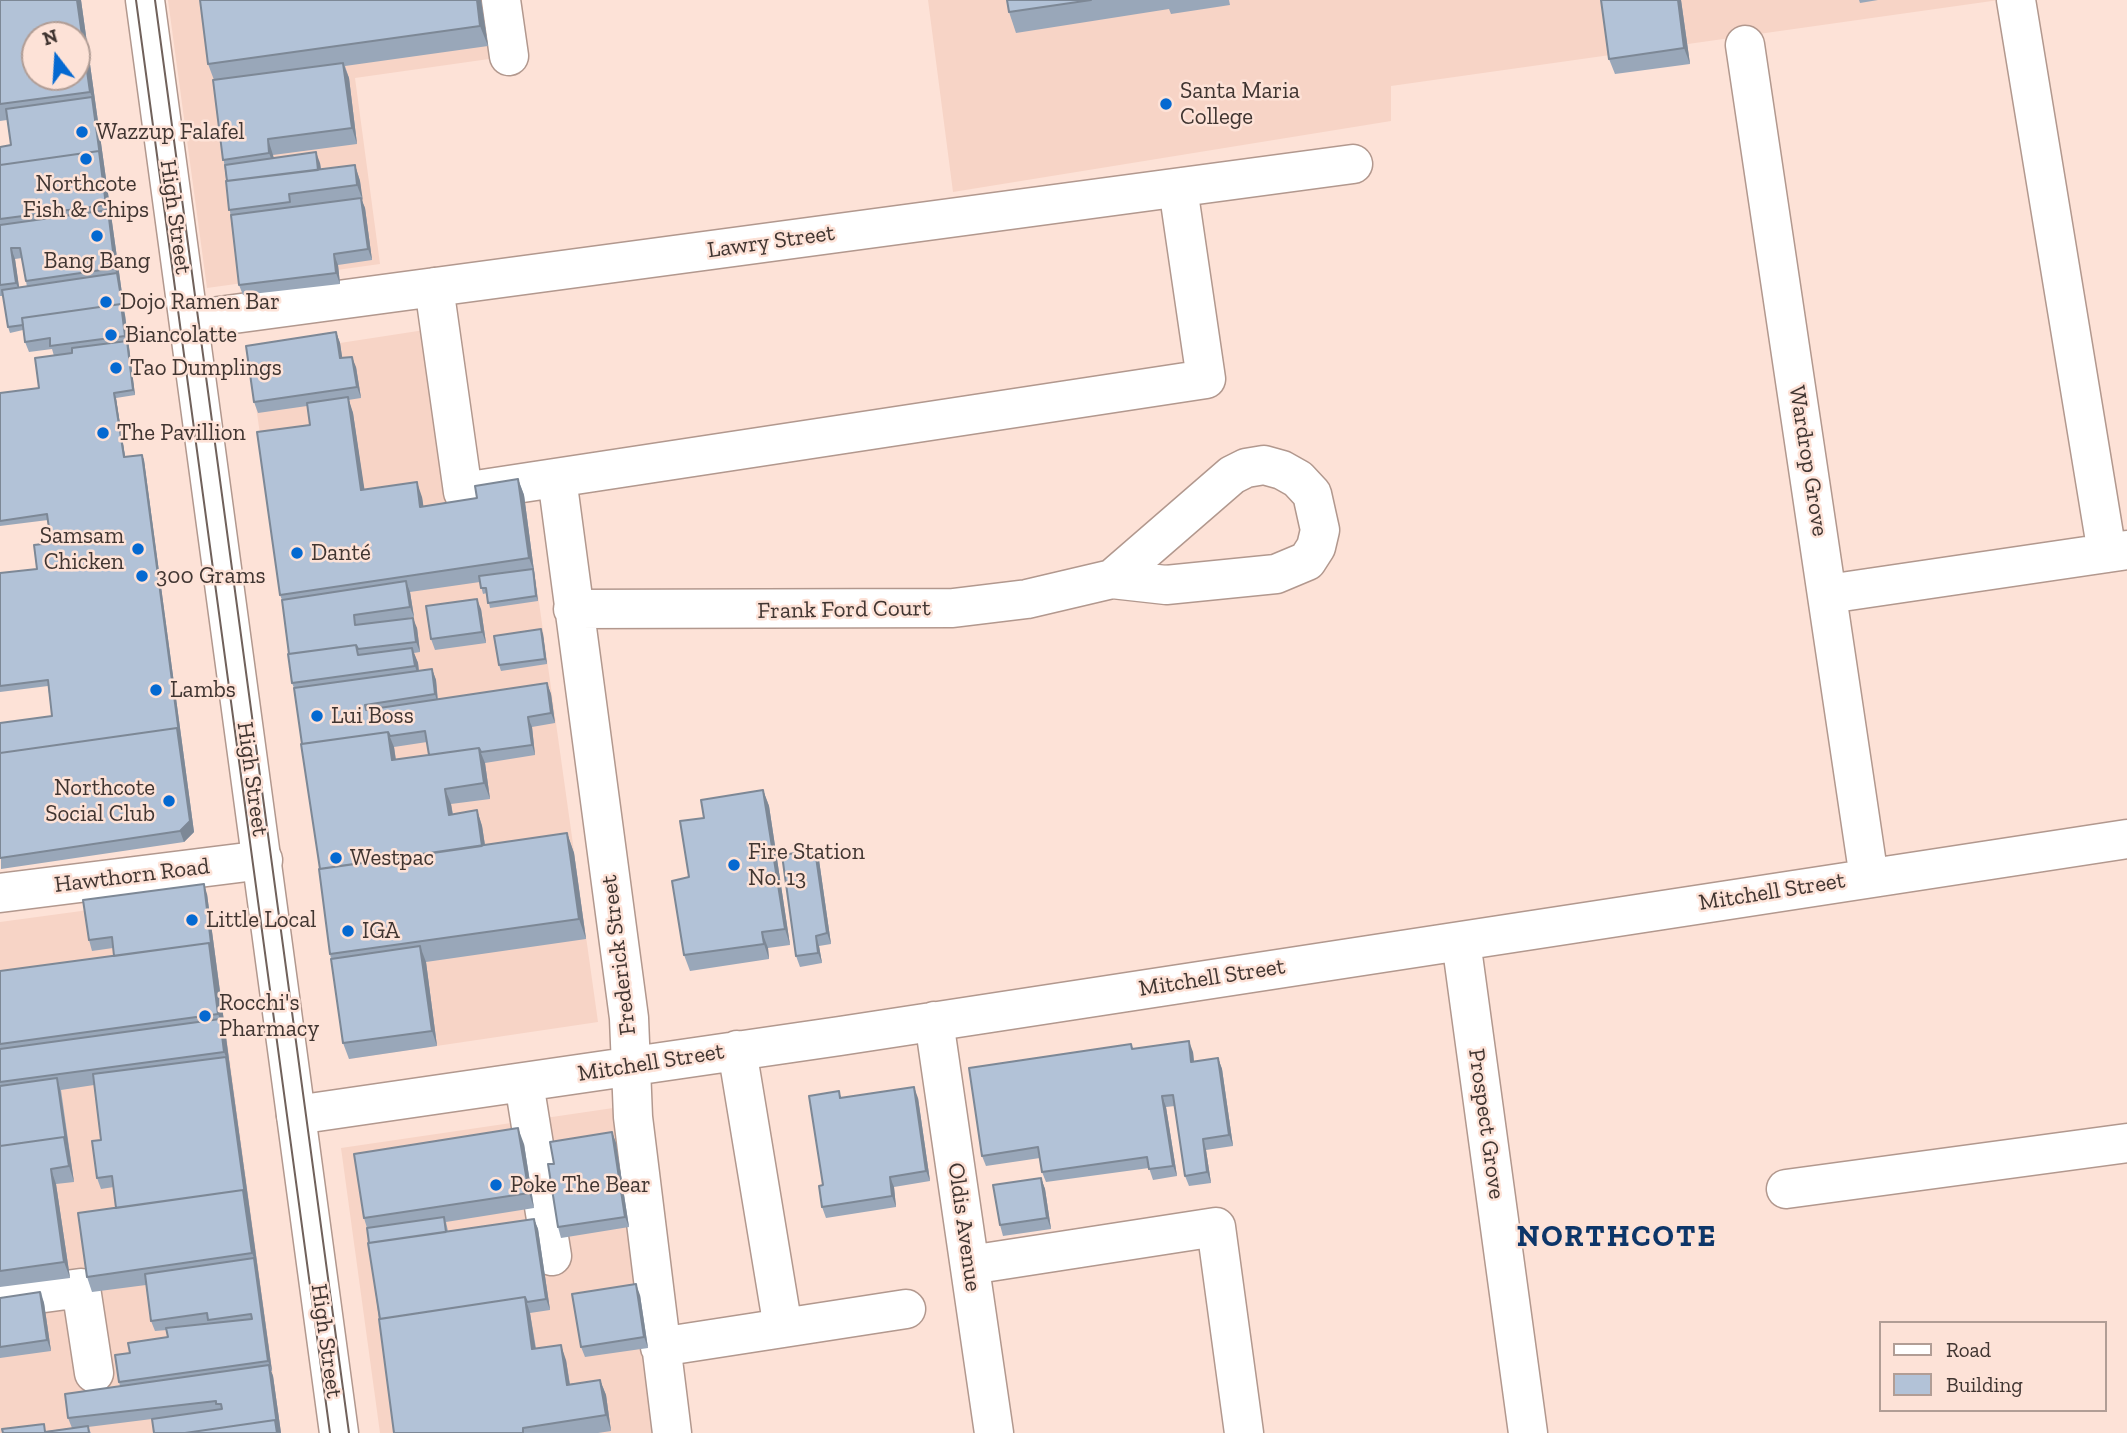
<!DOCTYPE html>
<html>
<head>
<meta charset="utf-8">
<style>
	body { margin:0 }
	#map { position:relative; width:2127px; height:1433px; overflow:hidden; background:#fde2d7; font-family:"Zilla Slab",serif }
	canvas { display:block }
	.legend { position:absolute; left:1879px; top:1321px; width:228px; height:91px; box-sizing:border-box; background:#fde2d7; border:2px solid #b19d95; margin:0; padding:9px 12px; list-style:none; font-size:21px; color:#403531 }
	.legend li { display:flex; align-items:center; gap:14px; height:35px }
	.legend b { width:35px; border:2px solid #b19d95 }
	.north { position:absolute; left:21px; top:21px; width:70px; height:70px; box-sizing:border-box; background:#fde2d7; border:2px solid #b19d95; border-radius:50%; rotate:343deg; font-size:19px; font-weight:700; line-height:28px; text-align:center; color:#403531 }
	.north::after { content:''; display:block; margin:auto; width:24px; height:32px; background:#0569d1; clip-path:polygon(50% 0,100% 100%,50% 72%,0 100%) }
</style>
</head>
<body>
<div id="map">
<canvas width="2127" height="1433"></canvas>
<ul class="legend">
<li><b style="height:9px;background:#fff"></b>Road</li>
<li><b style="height:19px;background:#b2c2d7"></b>Building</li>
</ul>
<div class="north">N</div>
</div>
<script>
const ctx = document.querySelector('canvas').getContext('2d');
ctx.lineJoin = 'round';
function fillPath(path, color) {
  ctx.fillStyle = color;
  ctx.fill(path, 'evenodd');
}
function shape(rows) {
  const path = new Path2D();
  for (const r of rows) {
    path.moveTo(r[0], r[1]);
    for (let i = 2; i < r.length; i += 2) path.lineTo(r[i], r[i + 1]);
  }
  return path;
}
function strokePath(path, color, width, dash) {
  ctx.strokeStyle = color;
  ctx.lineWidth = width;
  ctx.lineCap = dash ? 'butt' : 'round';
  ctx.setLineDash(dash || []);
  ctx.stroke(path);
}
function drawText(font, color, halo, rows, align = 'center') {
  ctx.font = font + ' "Zilla Slab",serif';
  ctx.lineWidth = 5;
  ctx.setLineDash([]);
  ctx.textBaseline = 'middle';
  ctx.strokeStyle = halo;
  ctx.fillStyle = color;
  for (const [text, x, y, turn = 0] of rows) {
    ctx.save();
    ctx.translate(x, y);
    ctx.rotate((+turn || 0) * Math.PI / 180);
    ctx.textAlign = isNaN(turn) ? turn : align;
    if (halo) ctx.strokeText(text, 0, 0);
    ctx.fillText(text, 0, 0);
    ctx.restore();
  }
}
fillPath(shape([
	[168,0,481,0,489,59,355,78,380,264,207,288],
	[928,0,1999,0,1391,86,1391,121,953,192],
	[431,329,456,492,535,574,598,1022,349,1059,249,357],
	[207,894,281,1433,0,1433,0,922],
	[620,1107,665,1433,380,1433,341,1148]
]), '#f7d4c6');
const minor = shape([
	[501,0,509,56],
	[2016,0,2107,553],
	[1745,45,1869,878],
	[434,287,463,492,1206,379,1178,188],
	[189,320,1353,164],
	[557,478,629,1018,633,1117,672,1433],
	[1828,594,2127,550],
	[573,609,953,608,1027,599,1112,579,1166,585,1276,574,1307,561,1316,547,1320,530,1312,494,1298,479,1282,470,1264,465,1246,468,1232,475,1112,579],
	[0,893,263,860],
	[1461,941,1528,1433],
	[934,1021,994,1433],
	[737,1050,783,1328,906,1309],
	[524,1083,552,1256],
	[296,1115,840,1036,2127,839],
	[1786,1189,2127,1143],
	[970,1265,1216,1227,1244,1433],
	[0,1299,81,1288,94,1373],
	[660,1347,783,1328]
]);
const major = shape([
	[145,0,339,1433]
]);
strokePath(minor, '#b2988e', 41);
strokePath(major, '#b2988e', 41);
strokePath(minor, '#fff', 38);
strokePath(major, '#fff', 38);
strokePath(shape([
	[136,0,330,1433],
	[155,0,349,1433]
]), '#70615b', 2);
fillPath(shape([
	[0,0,81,0,125,315,135,395,116,398,125,457,142,455,144,460,194,832,184,842,1,869,0,723,52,716,48,686,0,692,0,573,37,569,51,543,48,520,0,526,0,393,39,388,54,356,52,349,29,352,25,342,23,330,10,333,8,327,3,296,0,296,0,147,11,145,7,120,0,121],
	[22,258,27,287,19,288,15,259],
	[481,0,488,46,345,66,349,78,357,144,273,155,274,158,320,163,321,169,355,165,360,181,362,201,365,208,372,260,338,265,340,284,243,295,239,285,214,80,208,64],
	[1007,0,1229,0,1230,5,1171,14,1169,9,1016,33,1009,12],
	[1601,0,1681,0,1690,64,1615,74,1609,59],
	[1859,0,1878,0,1860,3],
	[336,332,340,343,342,358,356,367,361,398,348,400,353,413,364,490,422,497,423,506,477,498,518,479,524,495,538,601,490,608,487,593,483,594,480,582,410,592,414,617,408,618,417,628,420,652,414,653,418,663,419,671,432,669,436,680,438,700,547,683,551,694,555,723,532,727,535,755,485,763,490,799,451,804,453,814,477,810,482,826,485,845,567,833,574,853,586,939,426,962,437,1046,349,1059,343,1043,331,959,330,954,320,869,294,688,292,683,282,600,280,595,310,425,307,406,258,413,254,402],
	[427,742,429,755,396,760,394,747],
	[481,609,486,643,435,650,431,639],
	[543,634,547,664,501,671,499,665],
	[763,790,769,806,790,945,768,948,769,959,690,971,684,955,689,877,704,818],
	[819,860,831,944,819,946,822,963,800,967,796,956],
	[207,894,230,1067,272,1371,271,1371,273,1376,281,1433,152,1419,88,1427,91,1433,47,1431,72,1428,68,1418,120,1386,119,1382,130,1353,168,1337,167,1330,155,1331,151,1321,146,1285,92,1292,87,1277,116,1208,114,1187,101,1189,97,1178,101,1140,94,1085,61,1090,74,1182,56,1184,70,1278,0,1287,0,971,114,956,113,948,92,951,89,940],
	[1131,1044,1133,1049,1193,1052,1194,1062,1218,1058,1222,1069,1233,1146,1206,1150,1211,1183,1189,1186,1185,1176,1175,1106,1166,1107,1177,1176,1153,1180,1149,1168,1046,1182,1042,1172,1040,1158,986,1166,982,1156],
	[839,1091,841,1098,918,1098,930,1181,894,1187,896,1207,826,1218,822,1207,823,1185],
	[612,1132,616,1143,629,1227,561,1238,558,1227,554,1164],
	[524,1144,534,1208,446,1222,448,1231,534,1219,538,1229,550,1310,530,1313,536,1348,566,1360,570,1384,600,1380,606,1395,611,1431,598,1433,394,1433,367,1228,364,1218],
	[1041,1178,1045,1189,1051,1229,1003,1236,1000,1225],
	[41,1292,44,1303,51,1351,0,1358,0,1298],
	[640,1295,648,1348,585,1357,581,1347]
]), '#99a7b9');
fillPath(shape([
	[77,0,81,0,96,107,90,92],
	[477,0,481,0,488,46,480,26],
	[1678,0,1681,0,1690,64,1684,48],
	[343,63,349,78,357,144,352,128],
	[92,97,96,107,125,315,115,268],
	[268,139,273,155,275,169,269,153],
	[316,152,320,163,323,185,319,175],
	[355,165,360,181,363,201,357,185],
	[361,198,365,208,372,260,368,249],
	[11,248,15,259,20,293,16,283],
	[334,254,338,265,340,284,336,273],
	[121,304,125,315,135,395,133,390],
	[336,332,340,343,344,369,340,358],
	[352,357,356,367,361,398,357,387],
	[114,393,116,398,126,462,124,457],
	[348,397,353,413,367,506,361,490],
	[142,455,144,460,194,832,184,842,180,831,177,728],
	[518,479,524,495,538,601,536,596,533,569,529,558],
	[417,482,422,497,426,522,420,507],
	[406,581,410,592,414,617,410,607],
	[477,599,481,609,486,643,482,632],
	[413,618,417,628,420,652,416,642],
	[541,629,543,634,547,664,545,659],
	[412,648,418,663,420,682,415,666],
	[432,669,436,680,438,705,435,694],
	[547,683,551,694,555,723,551,713],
	[528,717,532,727,535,755,532,745],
	[388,732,394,747,398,776,392,760],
	[479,748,485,763,490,799,484,783],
	[445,789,451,804,455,830,449,815],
	[763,790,769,806,790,945,785,929],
	[477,810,482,826,488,865,482,850],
	[567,833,574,853,586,939,579,919],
	[815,850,819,860,831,944,827,933],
	[204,884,207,894,230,1067,272,1371,268,1361,254,1258,252,1253,226,1057,224,1052,220,1019,218,1014,209,943],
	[762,932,768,948,769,959,764,944],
	[816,936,819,946,822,963,818,953],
	[420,946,426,962,437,1046,432,1031],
	[1189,1041,1193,1052,1195,1073,1191,1062],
	[1218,1058,1222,1069,1233,1146,1229,1135],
	[57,1078,60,1089,74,1182,69,1166],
	[914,1087,918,1098,930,1181,926,1171],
	[1162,1096,1166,1107,1177,1176,1173,1166],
	[518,1128,524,1144,534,1208,529,1193],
	[612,1132,616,1143,629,1227,625,1217],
	[1203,1139,1206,1150,1211,1183,1207,1172],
	[51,1169,56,1184,70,1278,64,1262],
	[890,1177,894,1187,896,1207,892,1196],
	[1041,1178,1045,1189,1051,1229,1047,1218],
	[534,1219,538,1229,550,1310,546,1299],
	[636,1284,640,1295,648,1348,644,1337],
	[40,1292,44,1303,51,1351,47,1340],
	[525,1297,530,1313,538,1365,532,1349],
	[561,1345,566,1360,572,1400,567,1385],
	[269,1365,273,1376,281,1433,277,1433],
	[600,1380,606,1395,611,1431,606,1415]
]), '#7d8896');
const building = shape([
	[0,0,77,0,90,92,0,104,0,0],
	[35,35,77,35,77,77,35,77,35,35],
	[200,0,477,0,480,26,208,64,200,0],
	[1007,0,1091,0,1009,12,1007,0],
	[1601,0,1678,0,1684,48,1609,59,1601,0],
	[343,63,352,128,268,139,269,153,223,160,213,80,343,63],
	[92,97,100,156,99,151,0,165,0,147,11,145,6,109,92,97],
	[99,151,106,205,0,219,0,165,99,151],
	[316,152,318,170,227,181,225,165,316,152],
	[355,165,357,185,289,194,290,202,229,210,226,181,355,165],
	[361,198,368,249,334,254,336,273,239,285,231,215,361,198],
	[108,210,115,268,26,281,20,248,11,248,16,283,0,285,0,225,108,210],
	[117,273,123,309,121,304,22,318,23,325,8,327,2,290,117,273],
	[121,304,125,336,50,346,50,338,25,342,22,318,121,304],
	[336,332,340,358,352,357,357,387,254,402,246,346,336,332],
	[127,341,133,390,114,393,124,457,142,455,179,733,177,728,0,753,0,723,52,716,48,680,0,686,0,573,37,569,34,545,51,543,47,514,0,521,0,393,39,388,35,358,72,353,72,348,127,341],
	[348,397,361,490,417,482,420,507,477,498,475,486,518,479,529,558,280,595,257,432,310,425,307,403,348,397],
	[533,569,536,596,488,603,486,588,481,588,479,576,533,569],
	[406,581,410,607,354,615,355,625,413,618,416,642,358,649,356,645,289,654,282,600,406,581],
	[477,599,482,632,431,639,426,606,477,599],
	[541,629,545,659,499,665,494,636,541,629],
	[356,645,358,655,412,648,415,666,292,683,288,654,356,645],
	[432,669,435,694,365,705,366,710,547,683,551,713,528,717,532,745,481,752,479,748,429,755,425,731,390,736,388,732,302,744,294,688,432,669],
	[177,728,190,821,180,831,0,858,0,753,177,728],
	[388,732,392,760,479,748,484,783,445,789,449,815,477,810,482,846,320,869,301,744,388,732],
	[763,790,785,929,762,932,764,944,684,955,672,881,689,877,680,821,704,818,701,800,763,790],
	[567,833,579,919,330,954,319,869,567,833],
	[815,850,827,933,816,936,818,953,796,956,782,855,815,850],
	[204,884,212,952,209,943,114,956,112,937,89,940,83,900,204,884],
	[209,943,218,1014,0,1044,0,971,209,943],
	[420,946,432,1031,343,1043,331,959,420,946],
	[220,1019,224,1052,0,1082,0,1049,220,1019],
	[1189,1041,1191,1062,1218,1058,1229,1135,1203,1139,1207,1172,1185,1176,1173,1095,1162,1096,1173,1166,1149,1169,1147,1157,1042,1172,1038,1147,982,1156,969,1068,1131,1044,1132,1049,1189,1041],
	[226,1057,245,1195,243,1190,116,1208,112,1176,97,1178,92,1141,101,1140,93,1074,226,1057],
	[57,1078,66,1142,64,1137,0,1146,0,1086,57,1078],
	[914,1087,926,1171,890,1177,892,1196,822,1207,819,1186,823,1185,809,1096,839,1091,840,1098,914,1087],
	[518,1128,529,1193,364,1218,354,1154,518,1128],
	[612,1132,625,1217,558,1227,548,1164,554,1164,550,1142,612,1132],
	[64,1137,69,1166,51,1169,64,1262,0,1271,0,1146,64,1137],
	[1041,1178,1047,1218,1000,1225,993,1185,1041,1178],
	[243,1190,252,1253,87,1277,78,1213,243,1190],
	[444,1217,446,1232,369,1243,367,1228,444,1217],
	[534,1219,546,1299,527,1302,525,1297,380,1319,368,1243,534,1219],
	[254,1258,268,1361,119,1382,115,1355,130,1353,128,1343,168,1337,166,1328,252,1319,251,1314,208,1320,207,1313,151,1321,145,1274,254,1258],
	[636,1284,644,1337,581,1347,572,1294,636,1284],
	[40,1292,47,1340,0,1347,0,1298,40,1292],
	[525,1297,532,1349,561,1345,567,1385,600,1380,606,1415,523,1428,523,1433,394,1433,379,1319,525,1297],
	[269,1365,277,1425,275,1420,185,1433,154,1433,152,1419,222,1409,221,1404,216,1404,216,1401,68,1418,65,1394,269,1365],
	[275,1420,277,1433,185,1433,275,1420],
	[44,1424,45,1432,88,1426,89,1433,3,1433,2,1429,44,1424]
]);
fillPath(building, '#b2c2d7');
strokePath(building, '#7d8896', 2);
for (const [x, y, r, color] of [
	[1166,104,7,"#0569d1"],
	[82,132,7,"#0569d1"],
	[86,159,7,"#0569d1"],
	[97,236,7,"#0569d1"],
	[106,302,7,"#0569d1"],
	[111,335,7,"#0569d1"],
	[116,368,7,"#0569d1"],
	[103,433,7,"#0569d1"],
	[138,549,7,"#0569d1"],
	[297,553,7,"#0569d1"],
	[142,576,7,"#0569d1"],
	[156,690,7,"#0569d1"],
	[317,716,7,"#0569d1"],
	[169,801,7,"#0569d1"],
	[336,858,7,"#0569d1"],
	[734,865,7,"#0569d1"],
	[192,920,7,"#0569d1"],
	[348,931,7,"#0569d1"],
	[205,1016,7,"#0569d1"],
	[496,1185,7,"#0569d1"]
]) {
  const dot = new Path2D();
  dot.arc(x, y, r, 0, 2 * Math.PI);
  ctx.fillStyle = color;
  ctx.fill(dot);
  strokePath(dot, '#fde2d7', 2.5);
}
drawText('23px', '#403531', '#fde2d7', [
	["Santa Maria",1180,91],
	["College",1180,117],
	["Wazzup Falafel",96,132],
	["Northcote",86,184,"center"],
	["Fish & Chips",86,210,"center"],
	["Bang Bang",97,261,"center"],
	["Dojo Ramen Bar",120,302],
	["Biancolatte",125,335],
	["Tao Dumplings",130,368],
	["The Pavillion",117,433],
	["Samsam",124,536,"right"],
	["Chicken",124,562,"right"],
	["Danté",311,553],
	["300 Grams",156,576],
	["Lambs",170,690],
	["Lui Boss",331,716],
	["Northcote",155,788,"right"],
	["Social Club",155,814,"right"],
	["Fire Station",748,852],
	["No. 13",748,878],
	["Westpac",350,858],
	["Little Local",206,920],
	["IGA",362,931],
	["Rocchi's",219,1003],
	["Pharmacy",219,1029],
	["Poke The Bear",510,1185]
], 'left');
drawText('23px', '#403531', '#fde2d7', [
	["High Street",175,217,82],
	["Lawry Street",771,242,-8],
	["Wardrop Grove",1808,461,81],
	["Frank Ford Court",844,610,-1],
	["High Street",252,779,82],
	["Hawthorn Road",132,876,-7],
	["Mitchell Street",1772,892,-9],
	["Frederick Street",619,955,-97],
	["Mitchell Street",1212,978,-9],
	["Mitchell Street",651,1063,-9],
	["Prospect Grove",1486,1124,82],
	["Oldis Avenue",964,1227,82],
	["High Street",326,1341,82]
]);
ctx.letterSpacing = '2px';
drawText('bold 30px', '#0d3669', '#fde2d7', [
	["NORTHCOTE",1617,1237]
]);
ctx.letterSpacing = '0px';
</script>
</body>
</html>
